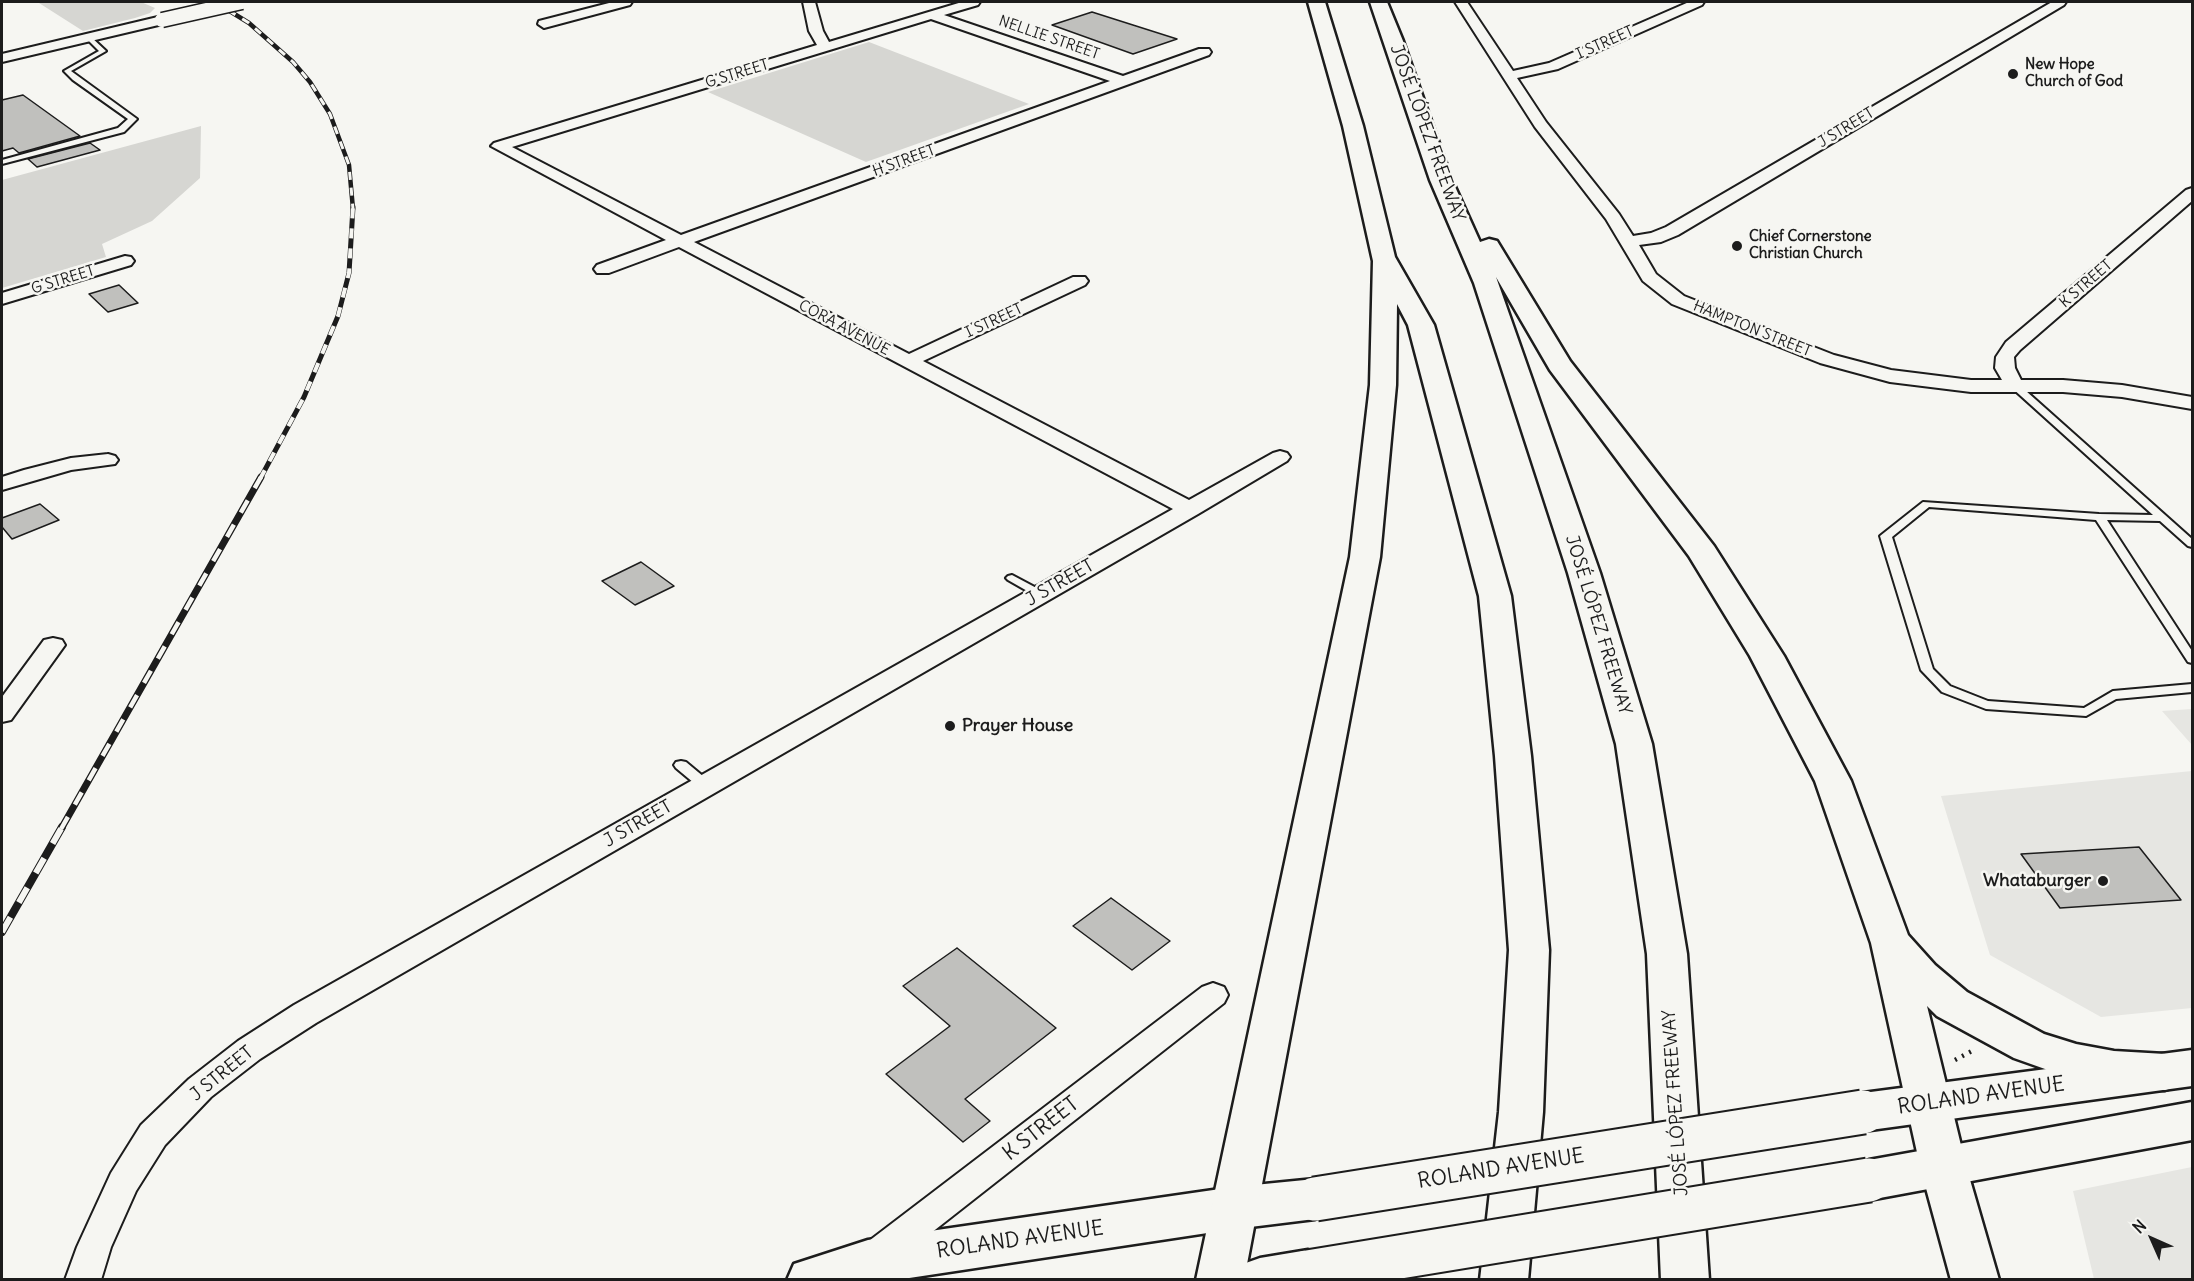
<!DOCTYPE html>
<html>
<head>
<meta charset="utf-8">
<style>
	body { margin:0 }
	#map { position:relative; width:2194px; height:1281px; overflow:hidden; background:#f6f6f2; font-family:Delius,sans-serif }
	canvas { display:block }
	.frame { position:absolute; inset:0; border:3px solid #1c1c1c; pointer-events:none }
	.north { position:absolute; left:2122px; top:1209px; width:60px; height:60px; -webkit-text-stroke:4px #f6f6f2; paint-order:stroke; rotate:315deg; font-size:16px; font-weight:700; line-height:24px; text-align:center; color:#1c1c1c }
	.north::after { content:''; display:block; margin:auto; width:21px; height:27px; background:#1c1c1c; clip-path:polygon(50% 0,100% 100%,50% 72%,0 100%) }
</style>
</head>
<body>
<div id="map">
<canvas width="2194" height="1281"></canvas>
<div class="frame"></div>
<div class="north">N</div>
</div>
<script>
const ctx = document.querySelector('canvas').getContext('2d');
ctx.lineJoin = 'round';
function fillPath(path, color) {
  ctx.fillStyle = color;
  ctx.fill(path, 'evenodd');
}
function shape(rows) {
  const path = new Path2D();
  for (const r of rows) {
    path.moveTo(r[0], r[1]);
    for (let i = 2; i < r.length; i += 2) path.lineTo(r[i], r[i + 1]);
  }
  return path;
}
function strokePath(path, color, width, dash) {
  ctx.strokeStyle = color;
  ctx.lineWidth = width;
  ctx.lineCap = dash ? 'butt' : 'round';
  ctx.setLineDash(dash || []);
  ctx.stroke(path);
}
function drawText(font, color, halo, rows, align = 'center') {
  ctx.font = font + ' Delius,sans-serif';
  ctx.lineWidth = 5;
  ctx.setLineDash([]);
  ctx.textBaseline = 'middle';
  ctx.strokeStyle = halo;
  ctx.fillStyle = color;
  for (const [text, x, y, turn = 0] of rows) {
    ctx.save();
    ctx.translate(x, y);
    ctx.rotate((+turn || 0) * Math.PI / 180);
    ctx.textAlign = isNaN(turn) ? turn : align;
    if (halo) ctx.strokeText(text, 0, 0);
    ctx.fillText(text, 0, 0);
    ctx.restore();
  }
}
fillPath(shape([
	[2192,709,2192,745,2162,711],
	[2192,771,2192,1008,2101,1017,1990,955,1941,796],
	[2192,1167,2192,1279,2094,1279,2073,1191]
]), '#e6e6e2');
fillPath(shape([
	[48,2,141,2,155,8,150,13,135,18,83,31,39,3],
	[869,42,1029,104,866,162,708,92],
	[201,126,200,178,152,221,102,244,106,257,2,288,2,180]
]), '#d6d6d2');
const building = shape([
	[1092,12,1177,39,1133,54,1052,25,1092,12],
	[23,95,80,136,19,153,13,148,2,151,2,100,23,95],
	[90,143,100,150,37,167,28,159,90,143],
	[119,285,138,303,108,312,89,294,119,285],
	[40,504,59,520,12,539,2,527,2,518,40,504],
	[641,562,674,586,635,605,602,581,641,562],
	[2139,847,2181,900,2060,908,2021,854,2139,847],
	[1111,898,1170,941,1132,970,1073,926,1111,898],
	[957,948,1056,1028,965,1099,990,1121,963,1142,886,1074,950,1026,903,986,957,948]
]);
fillPath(building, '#c0c0bd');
strokePath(building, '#1c1c1c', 1.5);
const lane = shape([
	[87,37,91,37,106,51,71,71,137,119,124,132,2,164,2,160,118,128,128,119,73,80,64,71,99,51,87,39,87,37],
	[2014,382,2017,383,2192,539,2192,547,2188,546,2160,521,2107,520,2192,651,2192,663,2188,662,2096,520,1929,507,1892,537,1933,669,1950,686,1988,701,2084,708,2113,691,2192,684,2192,692,2116,699,2086,716,1986,709,1942,692,1921,670,1880,536,1923,502,2099,514,2153,515,2011,387,2009,385,2014,382],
	[1012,575,1044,592,1046,594,1040,597,1036,596,1008,580,1006,578,1008,576,1012,575],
	[681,761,686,762,710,782,712,785,710,788,700,788,676,768,674,765,676,762,681,761]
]);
const street = shape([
	[613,2,632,2,630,5,544,28,538,24,539,21,613,2],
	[803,2,815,2,823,31,829,42,962,2,980,2,978,5,944,15,1123,76,1199,49,1209,49,1211,52,1209,55,694,242,909,354,1073,277,1085,277,1088,281,1085,285,923,361,1189,500,1273,453,1280,451,1287,453,1290,457,1287,461,1198,514,316,1023,260,1059,211,1097,165,1145,136,1191,111,1247,101,1280,65,1280,77,1247,111,1173,141,1125,189,1079,238,1041,294,1005,1173,509,679,247,609,273,597,273,594,269,597,265,666,240,491,146,494,143,817,45,809,31,803,2],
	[931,19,1110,81,681,235,512,147,931,19],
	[1455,2,1467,2,1513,71,1549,63,1689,2,1704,2,1702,5,1558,69,1517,78,1546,122,1619,214,1633,236,1651,233,1666,227,2052,2,2066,2,2064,5,1678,235,1661,242,1639,245,1656,274,1684,296,1834,355,1891,370,1971,380,2002,380,1995,368,1996,357,2006,342,2186,190,2192,188,2192,201,2020,350,2014,357,2015,368,2021,380,2063,380,2122,385,2192,397,2192,409,2122,397,2063,392,1971,392,1890,382,1820,363,1672,304,1643,281,1606,219,1535,127,1455,2],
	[162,16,168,20,167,23,2,62,2,54,162,16],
	[125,256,131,257,134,261,131,265,2,304,2,293,125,256],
	[108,454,115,456,118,460,115,464,71,470,2,490,2,477,24,470,71,458,108,454],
	[53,638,62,640,65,645,11,720,2,722,2,697,44,640,53,638],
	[1213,983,1224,987,1228,995,1224,1003,889,1266,877,1271,865,1266,860,1255,865,1244,1202,987,1213,983]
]);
const secondary = shape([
	[1234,1187,1251,1193,1257,1208,1251,1223,1234,1229,896,1280,787,1280,794,1264,868,1240,1234,1187]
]);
const primary = shape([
	[2192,1050,2192,1086,1863,1131,1847,1125,1841,1112,1847,1099,1863,1093,2192,1050],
	[2192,1102,2192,1140,1869,1200,1853,1194,1846,1180,1853,1166,1869,1160,2192,1102],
	[1315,1179,1332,1185,1338,1199,1332,1213,1315,1219,1234,1229,1217,1223,1211,1208,1217,1193,1234,1187,1315,1179],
	[1308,1250,1325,1256,1332,1272,1329,1280,1236,1280,1243,1264,1260,1258,1308,1250]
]);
const highway = shape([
	[1308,2,1325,2,1363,126,1395,257,1434,325,1511,596,1531,756,1549,950,1543,1112,1528,1280,1480,1280,1499,1112,1509,950,1495,756,1479,596,1408,325,1397,304,1396,385,1380,557,1244,1280,1196,1280,1350,557,1370,385,1373,261,1343,126,1308,2],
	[1370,2,1387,2,1403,41,1452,180,1480,242,1489,239,1497,241,1570,361,1714,546,1784,656,1851,781,1908,935,1935,965,1967,992,2044,1034,2076,1044,2114,1051,2165,1054,2180,1059,2187,1072,2180,1085,2165,1090,2114,1087,2076,1080,2014,1058,1937,1016,1927,1006,1966,1166,1999,1280,1951,1280,1920,1166,1871,943,1815,781,1750,656,1689,556,1550,370,1496,277,1600,573,1652,744,1687,954,1709,1280,1661,1280,1647,954,1616,744,1568,573,1474,283,1430,180,1370,2]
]);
strokePath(lane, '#1c1c1c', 4);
strokePath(street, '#1c1c1c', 4);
strokePath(secondary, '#1c1c1c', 5);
strokePath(primary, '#1c1c1c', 5);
strokePath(highway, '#1c1c1c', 5);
strokePath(shape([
	[1955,1060,1972,1051]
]), '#1c1c1c', 4.5, [2, 6]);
fillPath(lane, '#f6f6f2');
fillPath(street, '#f6f6f2');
fillPath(secondary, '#f6f6f2');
fillPath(primary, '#f6f6f2');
fillPath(highway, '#f6f6f2');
const railFar3 = shape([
	[215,2,249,23,293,62,310,82,330,114,349,165,353,209]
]);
const railFar2 = shape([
	[260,479,304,397,338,316,349,273,353,207]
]);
const railFar1 = shape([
	[61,829,261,477]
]);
const rail = shape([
	[2,932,62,827]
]);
strokePath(railFar3, '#1c1c1c', 4.5);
strokePath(railFar2, '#1c1c1c', 5);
strokePath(railFar1, '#1c1c1c', 7);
strokePath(rail, '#1c1c1c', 8);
strokePath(railFar3, '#f6f6f2', 3, [8]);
strokePath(railFar2, '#f6f6f2', 4, [10]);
strokePath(railFar1, '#f6f6f2', 4.5, [14]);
strokePath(rail, '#f6f6f2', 6, [17]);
const streetBridge = shape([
	[162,20,242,2]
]);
const primaryBridge = shape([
	[1315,1199,1863,1112],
	[1308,1272,1869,1180]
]);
strokePath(streetBridge, '#1c1c1c', 17, []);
strokePath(primaryBridge, '#1c1c1c', 47, []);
strokePath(streetBridge, '#f6f6f2', 14);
strokePath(primaryBridge, '#f6f6f2', 43);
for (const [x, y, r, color] of [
	[2013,74,6,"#1c1c1c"],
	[1737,246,6,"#1c1c1c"],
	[950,726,6,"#1c1c1c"],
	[2103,881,6,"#1c1c1c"]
]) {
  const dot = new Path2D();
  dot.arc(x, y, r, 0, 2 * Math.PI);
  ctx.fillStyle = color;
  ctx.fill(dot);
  strokePath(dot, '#f6f6f2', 2);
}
drawText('15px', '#1c1c1c', '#f6f6f2', [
	["NELLIE STREET",1049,38,19],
	["I STREET",1605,43,-24],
	["G STREET",737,74,-17],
	["J STREET",1846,128,-31],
	["H STREET",904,161,-20],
	["G STREET",63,280,-17],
	["K STREET",2086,284,-41],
	["I STREET",994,321,-25],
	["CORA AVENUE",844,328,28],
	["HAMPTON STREET",1752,329,22]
]);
drawText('bold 15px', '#1c1c1c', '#f6f6f2', [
	["New Hope",2025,65],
	["Church of God",2025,82],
	["Chief Cornerstone",1749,237],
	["Christian Church",1749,254]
], 'left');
drawText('18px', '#1c1c1c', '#f6f6f2', [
	["JOSÉ LÓPEZ FREEWAY",1427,133,70],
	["J STREET",1060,583,-30],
	["JOSÉ LÓPEZ FREEWAY",1598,625,73],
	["J STREET",638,824,-30],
	["J STREET",222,1074,-39],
	["JOSÉ LÓPEZ FREEWAY",1676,1103,-94]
]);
drawText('bold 18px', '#1c1c1c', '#f6f6f2', [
	["Prayer House",962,726],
	["Whataburger",2091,881,"right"]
], 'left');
drawText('21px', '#1c1c1c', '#f6f6f2', [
	["ROLAND AVENUE",1981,1096,-8],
	["K STREET",1041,1129,-38],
	["ROLAND AVENUE",1501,1169,-9],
	["ROLAND AVENUE",1020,1240,-8]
]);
</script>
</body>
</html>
